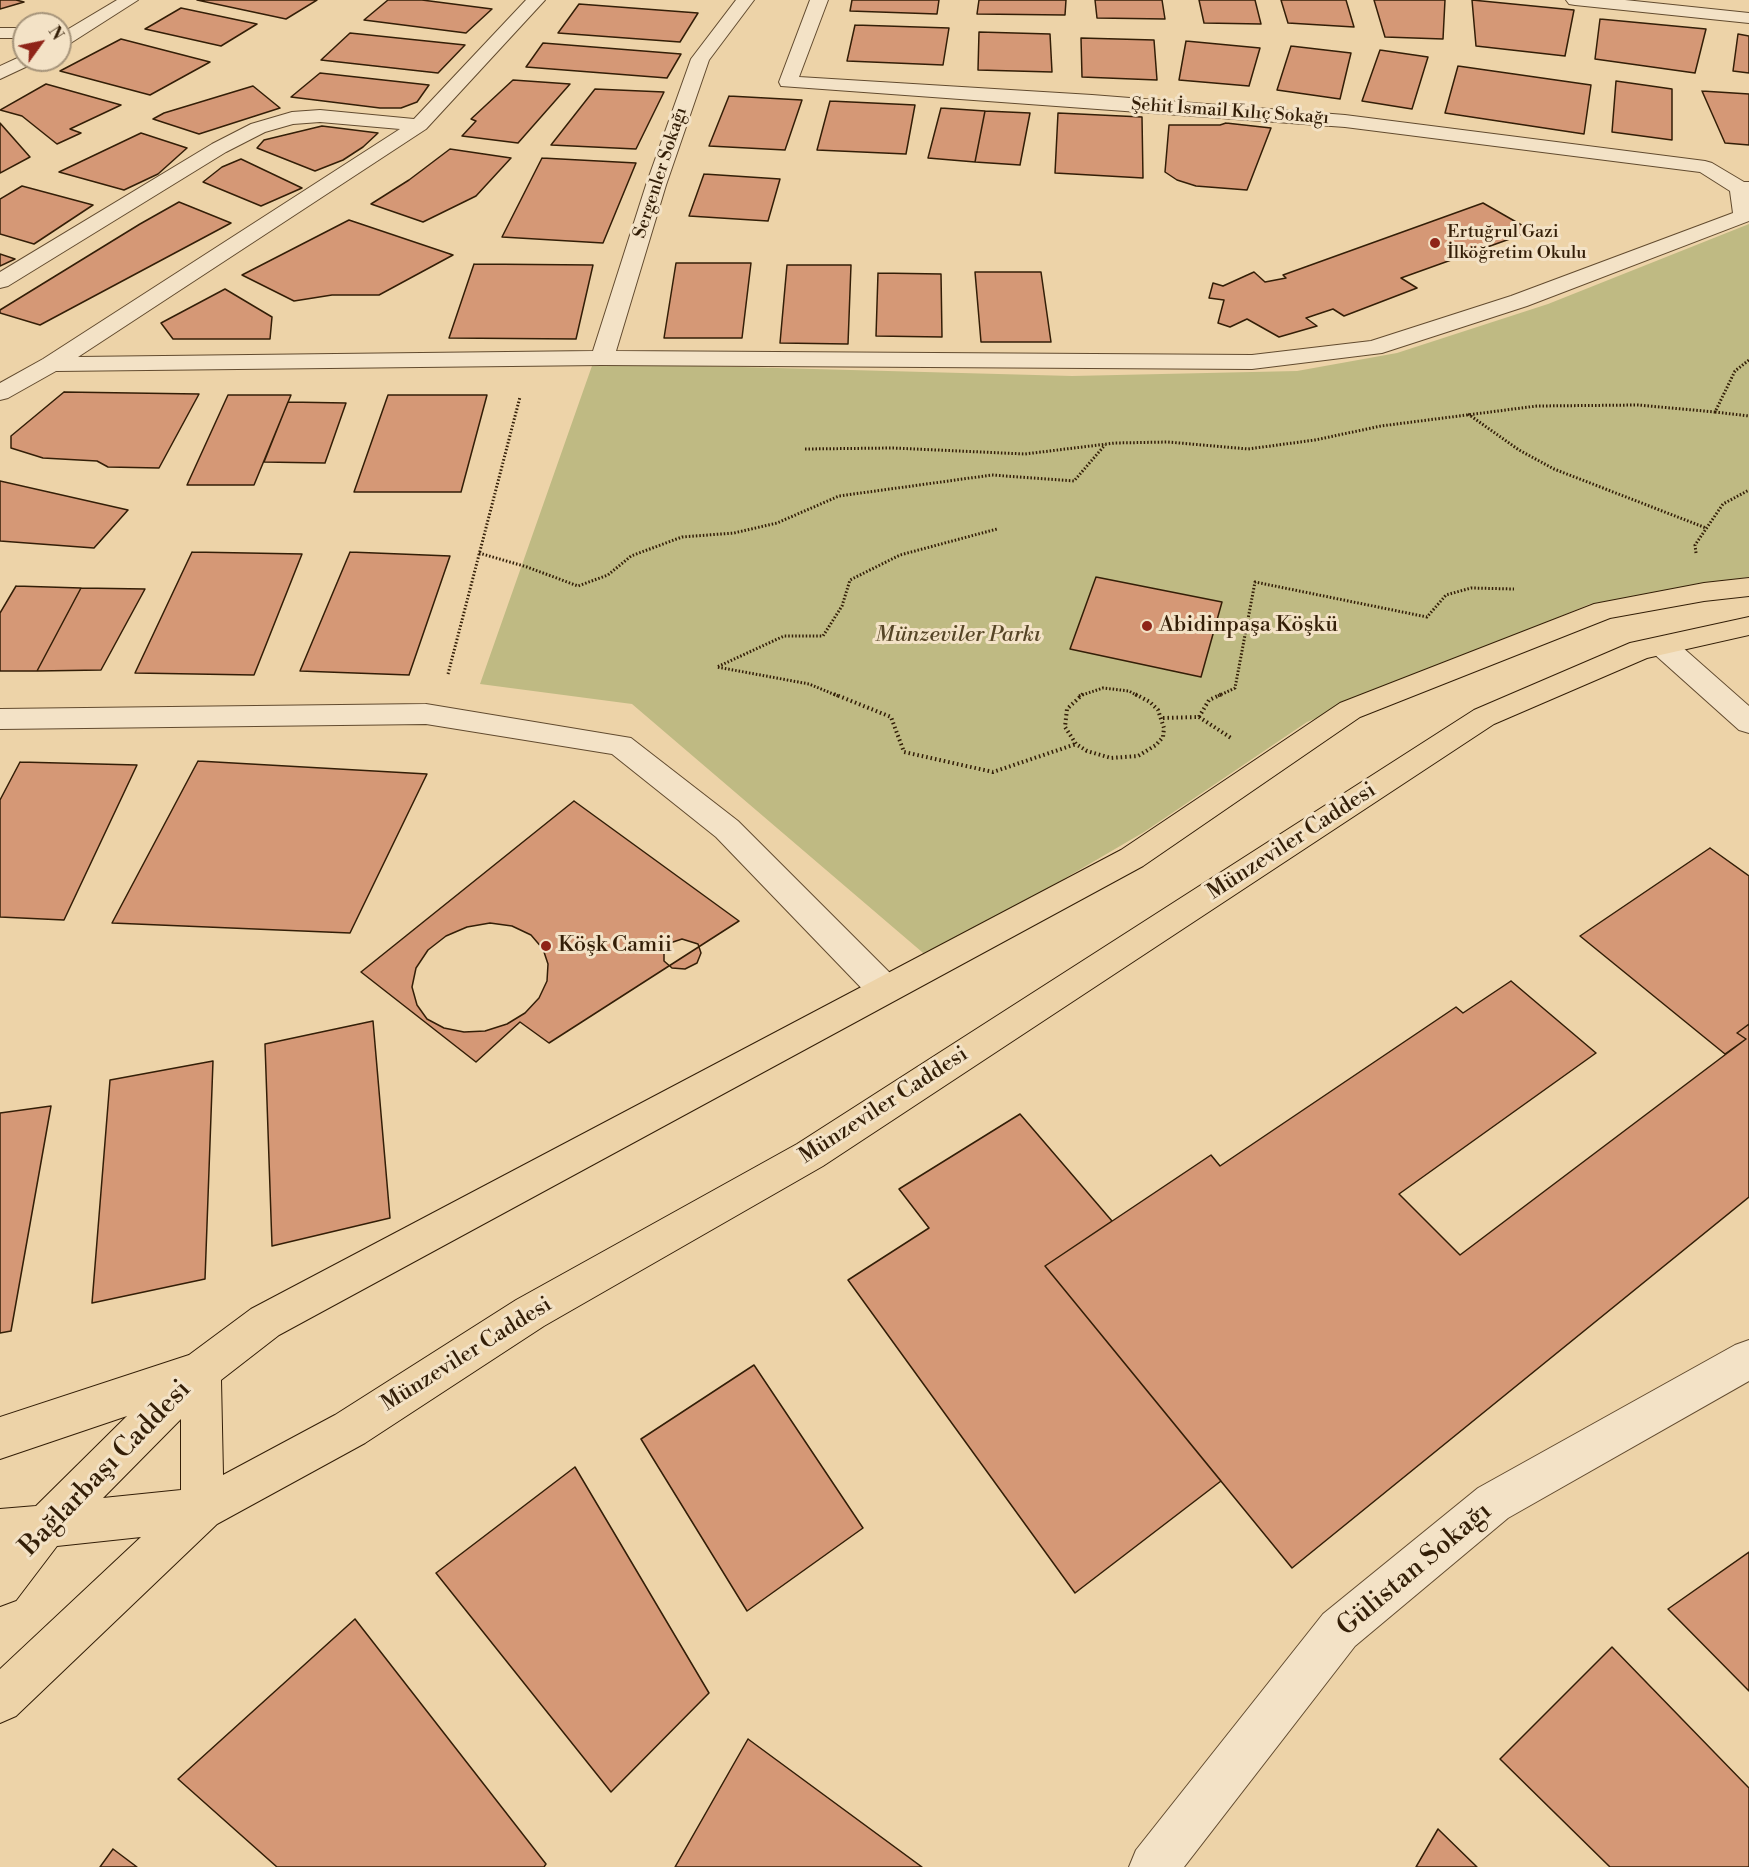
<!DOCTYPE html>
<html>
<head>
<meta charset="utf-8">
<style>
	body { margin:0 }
	#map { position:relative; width:1749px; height:1867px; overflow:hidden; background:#edd3a8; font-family:"Libre Bodoni",serif }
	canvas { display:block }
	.north { position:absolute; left:12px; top:12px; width:60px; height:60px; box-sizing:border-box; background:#f3e2c6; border:2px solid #a6947a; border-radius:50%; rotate:57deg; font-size:16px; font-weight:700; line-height:24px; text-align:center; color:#331e07 }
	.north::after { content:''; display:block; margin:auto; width:21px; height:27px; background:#8f2418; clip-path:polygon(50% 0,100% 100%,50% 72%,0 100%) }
</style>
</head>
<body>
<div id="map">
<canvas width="1749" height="1867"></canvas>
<div class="north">N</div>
</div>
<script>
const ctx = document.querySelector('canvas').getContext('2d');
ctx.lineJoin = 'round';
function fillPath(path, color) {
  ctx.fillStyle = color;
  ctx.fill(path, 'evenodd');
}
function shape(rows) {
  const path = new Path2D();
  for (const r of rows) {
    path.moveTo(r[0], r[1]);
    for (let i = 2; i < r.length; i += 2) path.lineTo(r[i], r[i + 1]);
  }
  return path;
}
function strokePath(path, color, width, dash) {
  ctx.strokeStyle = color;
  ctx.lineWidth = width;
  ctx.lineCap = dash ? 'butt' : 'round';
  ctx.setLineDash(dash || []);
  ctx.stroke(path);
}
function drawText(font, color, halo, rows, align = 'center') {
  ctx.font = font + ' "Libre Bodoni",serif';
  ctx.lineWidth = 6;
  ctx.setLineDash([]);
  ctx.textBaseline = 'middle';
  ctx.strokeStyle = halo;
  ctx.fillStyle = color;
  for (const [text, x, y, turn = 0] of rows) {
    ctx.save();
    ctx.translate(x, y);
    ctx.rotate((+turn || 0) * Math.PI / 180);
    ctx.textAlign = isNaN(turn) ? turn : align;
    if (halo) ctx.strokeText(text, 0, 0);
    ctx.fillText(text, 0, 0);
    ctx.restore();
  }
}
fillPath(shape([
	[1749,224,1749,577,1590,604,1307,722,1144,832,929,958,632,704,480,684,593,363,1072,376,1297,371,1397,353,1548,304]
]), '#bfba83');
const building = shape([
	[0,0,16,0,24,2,0,9,0,0],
	[197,0,317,0,286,19,197,0],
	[388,0,422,0,492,9,466,33,364,20,388,0],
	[852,0,939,0,937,14,850,11,852,0],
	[979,0,1066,0,1065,15,977,14,979,0],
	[1095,0,1162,0,1165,19,1097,18,1095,0],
	[1199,0,1255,0,1261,24,1204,23,1199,0],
	[1281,0,1346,0,1354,27,1288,23,1281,0],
	[1374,0,1445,0,1443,39,1385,37,1374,0],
	[1472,0,1574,10,1565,56,1476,46,1472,0],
	[579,4,698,13,680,42,558,33,579,4],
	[181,8,257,24,221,46,145,29,181,8],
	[1600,19,1706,29,1695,73,1595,59,1600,19],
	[855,25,949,28,943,65,847,61,855,25],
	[979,32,1050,34,1052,72,978,70,979,32],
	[350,33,465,45,438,73,321,60,350,33],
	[1738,34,1749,36,1749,73,1733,71,1738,34],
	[1081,38,1154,40,1157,80,1082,77,1081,38],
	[121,39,210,62,150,95,60,71,121,39],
	[1186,41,1260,48,1249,86,1179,80,1186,41],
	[543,43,681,54,667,78,526,67,543,43],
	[1291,46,1351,53,1340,99,1277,90,1291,46],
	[1380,50,1428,57,1412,109,1362,101,1380,50],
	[1458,66,1591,85,1584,134,1445,113,1458,66],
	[320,73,429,85,417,102,401,108,380,108,291,97,320,73],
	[513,80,570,84,518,143,462,136,476,121,471,119,513,80],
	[1616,81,1672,89,1672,140,1612,132,1616,81],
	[46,84,121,105,70,129,81,133,57,144,22,116,0,110,46,84],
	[253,86,280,108,199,134,153,119,164,113,253,86],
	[595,89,664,92,636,149,551,145,595,89],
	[1702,91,1749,94,1749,145,1725,143,1702,91],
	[729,96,802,100,785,150,709,146,729,96],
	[830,101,915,105,906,154,817,150,830,101],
	[941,108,985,111,975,162,928,158,941,108],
	[985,111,1030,113,1020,165,975,162,985,111],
	[1058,113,1142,117,1143,178,1055,173,1058,113],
	[0,123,30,157,0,173,0,123],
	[1226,123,1271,128,1247,190,1196,186,1177,180,1165,172,1169,125,1220,125,1226,123],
	[322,126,378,133,363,147,343,160,315,171,257,148,264,140,322,126],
	[141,133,187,148,158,174,124,190,59,172,141,133],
	[450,149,511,158,476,196,423,222,371,204,409,180,450,149],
	[542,158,636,163,603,243,502,237,542,158],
	[241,159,302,188,261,206,203,182,222,167,241,159],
	[704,174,780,179,768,221,689,216,704,174],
	[22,186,93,205,34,244,0,234,0,199,22,186],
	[179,202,231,223,40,325,0,313,0,310,140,224,179,202],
	[1483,203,1532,231,1401,278,1417,288,1344,316,1333,309,1306,318,1317,326,1279,337,1247,319,1230,327,1218,323,1224,300,1209,298,1213,283,1223,286,1254,272,1265,282,1286,278,1283,275,1483,203],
	[349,220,453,255,379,295,332,295,294,301,242,275,349,220],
	[0,254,15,259,0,266,0,254],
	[676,263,751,263,742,338,664,338,676,263],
	[474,264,593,265,576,339,449,338,474,264],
	[787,265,851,265,848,344,780,343,787,265],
	[975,272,1041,272,1051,342,981,342,975,272],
	[878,273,941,274,942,337,876,336,878,273],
	[225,289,272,317,270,339,173,339,161,323,225,289],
	[64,392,199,394,159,468,108,467,97,461,43,458,11,448,11,436,64,392],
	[228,395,291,395,254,485,187,485,228,395],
	[388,395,487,395,461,492,354,492,388,395],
	[288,402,346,403,325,463,264,462,288,402],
	[0,481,128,510,94,548,0,541,0,481],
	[192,552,302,554,254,675,135,673,192,552],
	[350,552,450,556,409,675,300,671,350,552],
	[1096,577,1222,602,1201,677,1070,649,1096,577],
	[16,586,81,588,37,671,0,671,0,613,16,586],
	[81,588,145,589,101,670,37,671,81,588],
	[198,761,427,774,350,933,112,923,198,761],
	[20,762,137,765,64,920,0,917,0,800,20,762],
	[574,801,739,921,549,1043,520,1022,476,1062,361,972,574,801],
	[1710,848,1749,876,1749,1024,1737,1033,1746,1039,1725,1054,1580,936,1710,848],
	[490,923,512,926,531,935,543,949,548,964,547,981,539,998,525,1013,507,1024,485,1031,464,1032,444,1028,427,1019,417,1005,412,987,416,968,428,950,446,936,467,927,490,923],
	[682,939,698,944,701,953,697,963,685,969,672,968,664,961,664,951,670,943,682,939],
	[1511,981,1596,1053,1399,1194,1460,1255,1746,1039,1737,1033,1749,1024,1749,1197,1292,1568,1045,1266,1211,1155,1220,1166,1456,1007,1463,1013,1511,981],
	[373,1021,390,1218,272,1246,265,1044,373,1021],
	[213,1061,205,1279,92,1303,110,1080,213,1061],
	[51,1106,11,1331,0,1333,0,1113,51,1106],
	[1020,1114,1112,1221,1045,1266,1221,1481,1075,1593,848,1280,929,1228,899,1189,1020,1114],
	[754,1365,863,1528,747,1611,641,1439,754,1365],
	[575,1467,709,1693,611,1792,436,1573,575,1467],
	[1749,1552,1749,1691,1668,1609,1749,1552],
	[355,1619,546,1864,544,1867,277,1867,178,1779,355,1619],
	[1612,1647,1749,1788,1749,1867,1610,1867,1500,1759,1612,1647],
	[748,1739,922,1867,675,1867,748,1739],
	[1438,1829,1477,1867,1416,1867,1438,1829],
	[113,1849,137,1867,100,1867,113,1849]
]);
fillPath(building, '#d59876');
strokePath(building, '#331e07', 1.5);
const minor = shape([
	[117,0,138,0,66,46,60,47,60,34,117,0],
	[526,0,545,0,426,129,78,357,593,351,646,185,691,59,736,0,754,0,709,60,666,185,616,351,1252,355,1371,341,1511,296,1733,213,1730,191,1700,172,1345,127,781,86,779,82,810,0,828,0,799,77,1092,95,1345,115,1705,161,1712,163,1744,182,1749,182,1749,221,1527,306,1382,353,1252,369,602,365,56,371,8,398,0,400,0,383,43,359,400,129,320,122,293,124,265,132,226,152,8,286,0,288,0,272,212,144,251,124,292,112,320,110,414,119,526,0],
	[1566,0,1625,0,1749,13,1749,23,1575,5,1569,4,1566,0],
	[0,28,24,28,24,38,0,38,0,28],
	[24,55,24,60,35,60,32,64,0,79,0,66,24,55],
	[1663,637,1673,639,1749,706,1749,733,1739,730,1653,653,1649,646,1653,639,1663,637],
	[426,704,631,738,738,821,896,979,901,989,896,999,884,1003,872,999,716,837,612,754,426,724,0,729,0,709,426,704],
	[1749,1340,1749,1381,1508,1518,1355,1646,1184,1867,1129,1867,1136,1850,1323,1614,1478,1488,1735,1345,1749,1340]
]);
const major = shape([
	[1749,578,1749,596,1704,601,1610,618,1360,717,1143,866,279,1335,221,1380,223,1475,335,1415,516,1300,797,1144,1474,710,1630,643,1749,617,1749,635,1647,658,1494,724,823,1166,544,1326,365,1443,217,1524,16,1716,0,1723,0,1669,141,1537,57,1546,16,1600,0,1606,0,1509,36,1506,127,1416,0,1459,0,1417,189,1355,251,1309,1121,850,1340,703,1594,604,1704,583,1749,578],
	[181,1419,181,1490,103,1498,181,1419]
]);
strokePath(minor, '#624b2f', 2);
strokePath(major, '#331e07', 2);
strokePath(shape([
	[1715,412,1749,416],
	[1468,414,1519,450,1554,469,1706,528],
	[805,449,893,448,1025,454,1115,443,1168,442,1248,449,1315,440,1381,426,1537,406,1638,405,1715,412,1735,371,1749,360],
	[479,553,527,567,578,586,608,575,631,556,682,537,734,533,777,523,839,496,992,475,1074,481,1105,445],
	[1696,553,1695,545,1723,504,1749,490],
	[448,674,520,397],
	[838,696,809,684,717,667,784,636,823,636,842,606,850,580,900,555,997,529],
	[1079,696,1103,688,1129,691,1138,696],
	[1218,696,1235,688,1255,582,1427,617,1446,595,1471,588,1514,589]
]), '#331e07', 3, [1.5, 2]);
strokePath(shape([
	[834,694,891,717,904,752,993,772,1076,744],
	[1083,694,1067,709,1065,727,1076,744,1087,751,1111,758,1138,756,1156,745,1163,737,1164,728,1158,710,1150,702,1135,694],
	[1199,717,1209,700,1222,694],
	[1163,718,1199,717,1231,738]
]), '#331e07', 4, [1.5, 3]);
fillPath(minor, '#f3e2c6');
fillPath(major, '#edd3a8');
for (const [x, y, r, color] of [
	[1435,243,6,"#8f2418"],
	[1147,626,6,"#8f2418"],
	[546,946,6,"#8f2418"]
]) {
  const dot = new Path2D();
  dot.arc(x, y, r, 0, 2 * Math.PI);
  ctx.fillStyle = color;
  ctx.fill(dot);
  strokePath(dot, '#f3e2c6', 2);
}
drawText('18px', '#331e07', '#f3e2c6', [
	["Şehit İsmail Kılıç Sokağı",1230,112,4],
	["Sergenler Sokağı",661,173,-72]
]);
drawText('18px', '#331e07', '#f3e2c6', [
	["Ertuğrul Gazi",1447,233],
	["İlköğretim Okulu",1447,254]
], 'left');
drawText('22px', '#331e07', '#f3e2c6', [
	["Abidinpaşa Köşkü",1159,626],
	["Köşk Camii",558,946]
], 'left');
drawText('italic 22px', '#564526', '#f3e2c6', [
	["Münzeviler Parkı",958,636]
]);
drawText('22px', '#331e07', '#f3e2c6', [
	["Münzeviler Caddesi",1292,842,-33],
	["Münzeviler Caddesi",884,1106,-33],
	["Münzeviler Caddesi",467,1355,-32]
]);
drawText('27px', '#331e07', '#f3e2c6', [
	["Bağlarbaşı Caddesi",106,1469,-46],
	["Gülistan Sokağı",1415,1570,-40]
]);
</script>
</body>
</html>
